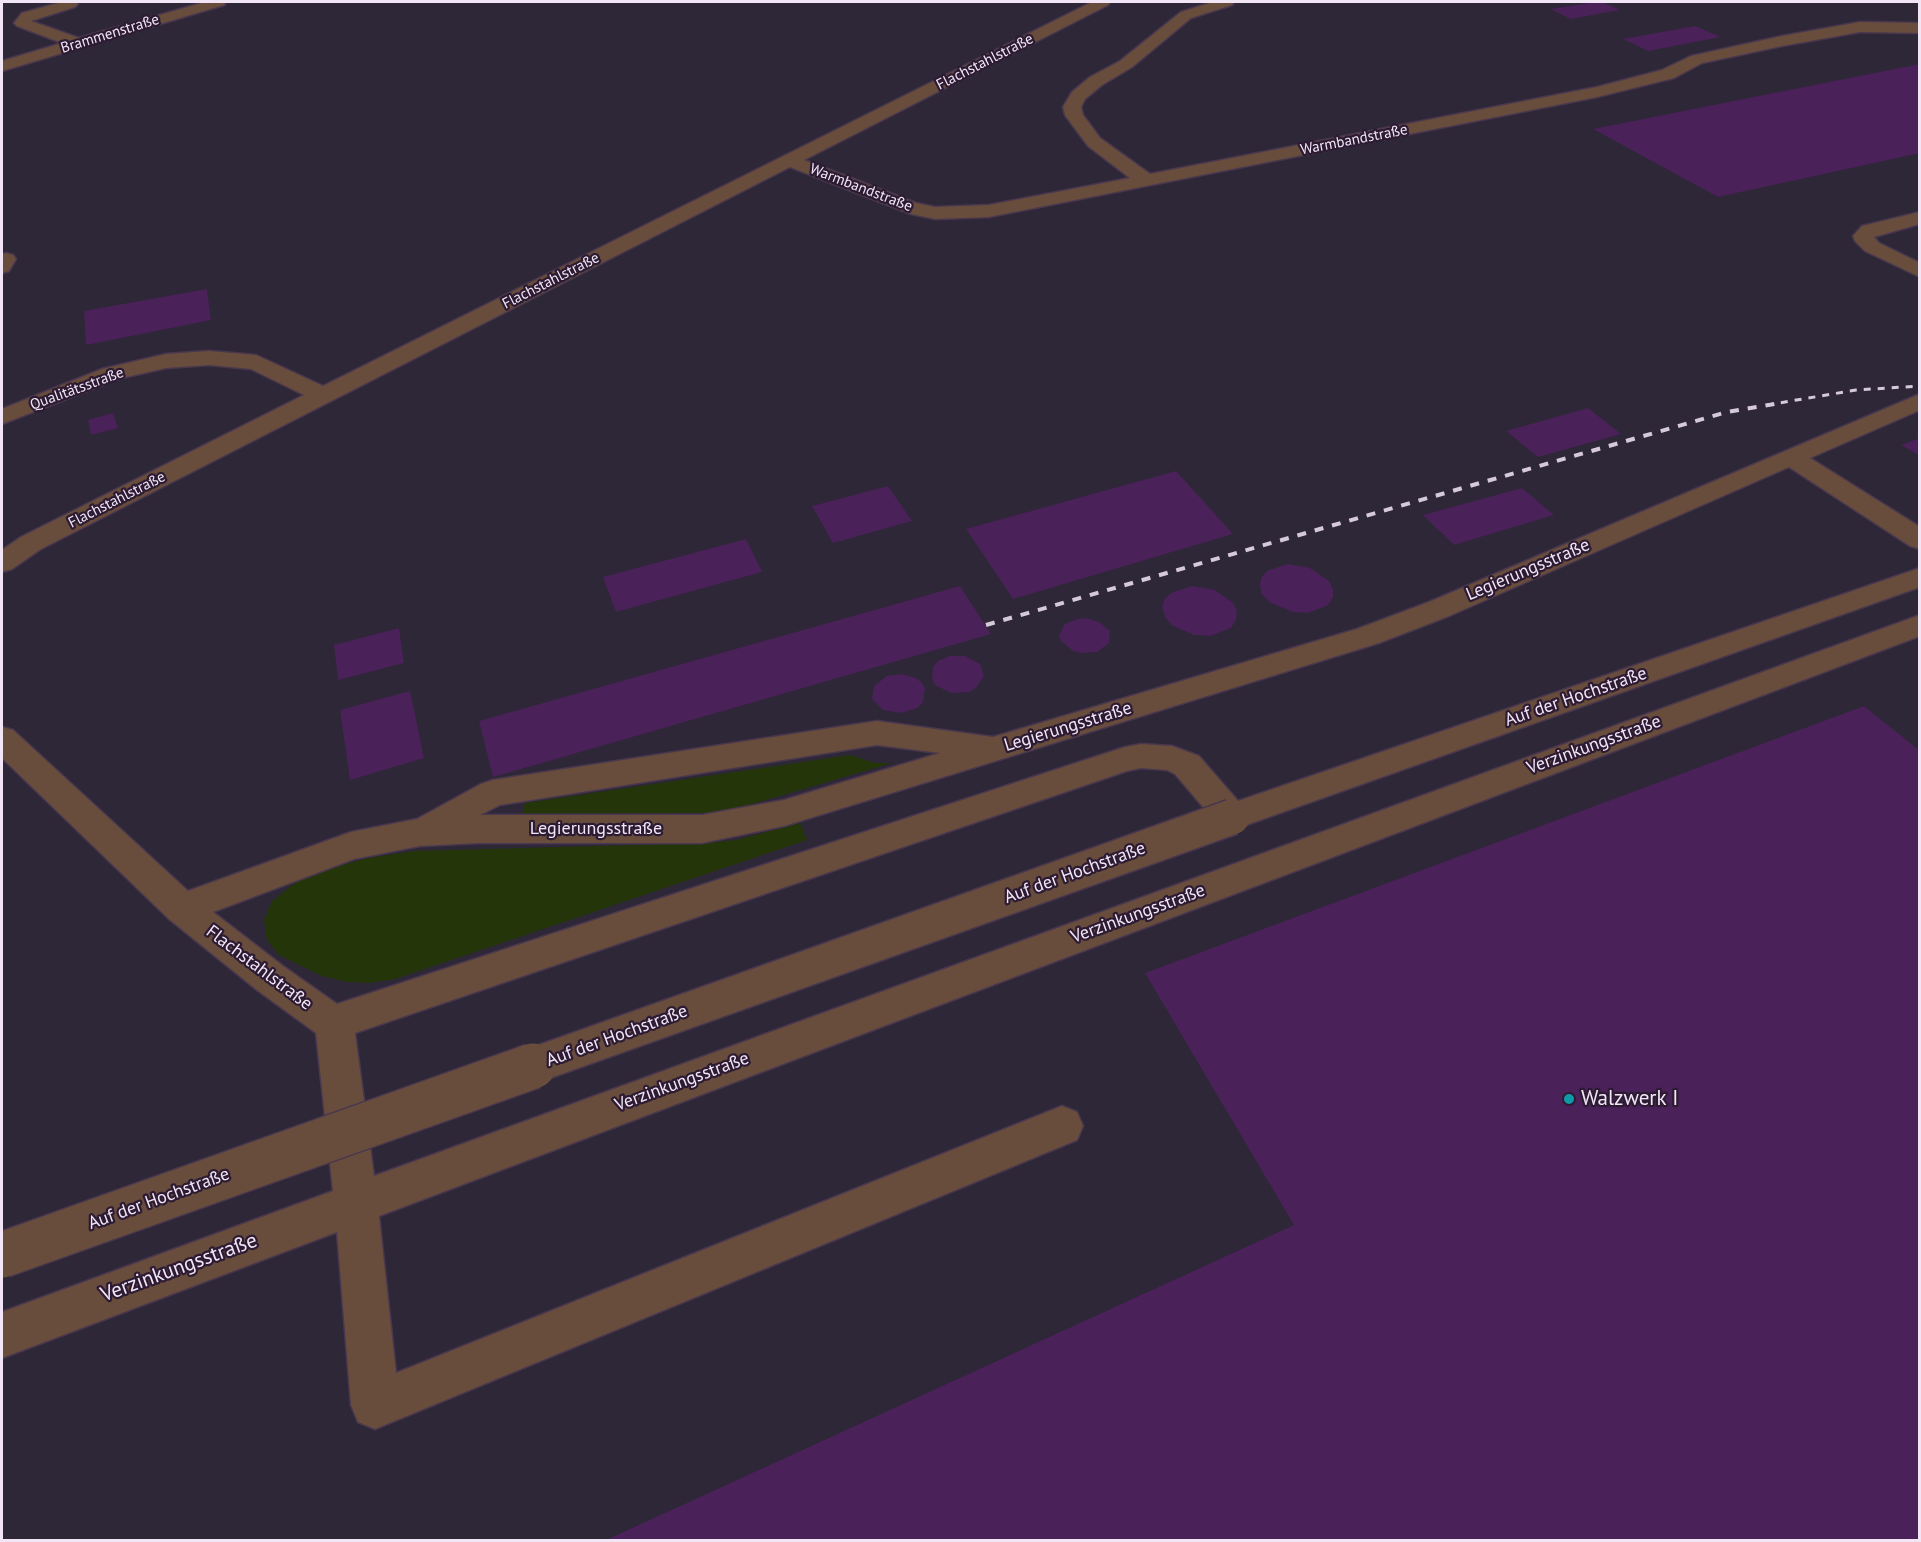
<!DOCTYPE html>
<html>
<head>
<meta charset="utf-8">
<style>
	body { margin:0 }
	#map { position:relative; width:1921px; height:1542px; overflow:hidden; background:#2c1b33; font-family:"PT Sans",sans-serif }
	canvas { display:block }
	.frame { position:absolute; inset:0; border:3px solid #f2e6f6; pointer-events:none }
</style>
</head>
<body>
<div id="map">
<canvas width="1921" height="1542"></canvas>
<div class="frame"></div>
</div>
<script>
const ctx = document.querySelector('canvas').getContext('2d');
ctx.lineJoin = 'round';
function fillPath(path, color) {
  ctx.fillStyle = color;
  ctx.fill(path, 'evenodd');
}
function shape(rows) {
  const path = new Path2D();
  for (const r of rows) {
    path.moveTo(r[0], r[1]);
    for (let i = 2; i < r.length; i += 2) path.lineTo(r[i], r[i + 1]);
  }
  return path;
}
function strokePath(path, color, width, dash) {
  ctx.strokeStyle = color;
  ctx.lineWidth = width;
  ctx.lineCap = dash ? 'butt' : 'round';
  ctx.setLineDash(dash || []);
  ctx.stroke(path);
}
function drawText(font, color, halo, rows, align = 'center') {
  ctx.font = font + ' "PT Sans",sans-serif';
  ctx.lineWidth = 4.5;
  ctx.setLineDash([]);
  ctx.textBaseline = 'middle';
  ctx.strokeStyle = halo;
  ctx.fillStyle = color;
  for (const [text, x, y, turn = 0] of rows) {
    ctx.save();
    ctx.translate(x, y);
    ctx.rotate((+turn || 0) * Math.PI / 180);
    ctx.textAlign = isNaN(turn) ? turn : align;
    if (halo) ctx.strokeText(text, 0, 0);
    ctx.fillText(text, 0, 0);
    ctx.restore();
  }
}
fillPath(shape([
	[2,2,1919,2,1919,1540,2,1540]
]), '#2d2737');
fillPath(shape([
	[850,755,875,763,892,763,739,808,709,813,522,814,525,803],
	[800,823,807,840,395,979,369,983,347,982,322,976,279,955,267,940,264,920,272,901,296,882,324,870,368,858,414,851,705,843,736,840]
]), '#24350a');
fillPath(shape([
	[1596,2,1602,2,1620,10,1570,19,1551,9],
	[1695,26,1721,37,1648,51,1623,39],
	[1920,64,1920,153,1718,197,1593,129],
	[207,289,211,320,86,345,84,311],
	[1588,408,1621,434,1538,457,1506,431],
	[113,413,118,428,91,435,88,420],
	[1920,438,1920,456,1901,445],
	[1176,471,1233,534,1013,599,966,529],
	[888,486,912,521,833,543,812,506],
	[1522,488,1554,515,1454,545,1423,515],
	[746,539,762,572,616,612,603,577],
	[1287,564,1310,568,1329,581,1333,589,1333,597,1328,605,1308,613,1293,612,1269,602,1262,594,1260,586,1261,578,1267,571],
	[960,586,991,634,493,777,479,721],
	[1192,586,1215,590,1233,603,1237,611,1236,620,1231,628,1210,636,1194,635,1171,625,1165,616,1162,608,1164,600,1171,593],
	[1086,618,1099,622,1110,631,1109,643,1097,652,1081,653,1073,651,1061,641,1059,635,1065,624,1077,619],
	[399,628,404,663,338,680,334,645],
	[950,656,965,656,980,664,984,676,976,688,969,692,952,693,936,686,932,680,933,667,938,661],
	[902,674,916,678,921,682,925,688,923,702,917,708,901,713,883,710,872,699,874,686,887,676],
	[410,691,424,758,350,780,340,710],
	[1864,706,1920,751,1920,1540,606,1540,1294,1225,1145,973]
]), '#4a2158');
const minor = shape([
	[62,2,76,2,78,4,75,7,31,21,79,38,205,2,226,2,224,5,2,71,2,61,62,43,17,26,14,23,22,13,62,2],
	[1092,2,1110,2,1108,5,804,160,916,203,935,207,989,205,1130,178,1088,146,1065,115,1063,107,1072,92,1090,77,1120,61,1181,12,1213,2,1234,2,1232,5,1191,18,1132,67,1102,85,1085,99,1081,107,1083,115,1100,138,1150,174,1597,87,1662,70,1691,56,1782,36,1860,22,1920,23,1920,33,1860,32,1782,46,1702,63,1674,78,1597,97,989,217,935,219,911,214,790,167,41,549,12,569,2,572,2,550,21,537,304,395,251,369,209,365,166,368,118,379,2,424,2,409,102,369,166,354,209,351,256,355,323,386,1092,2],
	[1920,212,1920,224,1874,237,1879,243,1920,263,1920,277,1865,251,1855,241,1853,236,1862,226,1920,212],
	[6,253,13,255,16,259,9,271,2,273,2,254,6,253],
	[1920,394,1920,410,1810,458,1920,527,1920,549,1910,546,1789,467,1449,616,1379,643,784,826,702,843,479,843,420,846,354,859,213,912,283,966,337,1004,1125,747,1141,744,1172,746,1199,756,1238,801,1920,568,1920,587,1232,830,1220,827,1175,774,1167,770,1141,768,1127,771,355,1033,374,1176,1920,615,1920,636,379,1216,396,1373,1062,1106,1077,1112,1083,1126,1077,1140,375,1429,358,1422,351,1405,337,1232,2,1358,2,1312,333,1191,316,1033,257,990,169,919,2,758,2,727,13,730,188,891,351,832,417,819,481,784,493,780,877,721,993,737,1357,629,1429,602,1920,394],
	[877,745,940,753,784,800,702,815,480,815,500,805,877,745]
]);
strokePath(minor, '#48374e', 3);
fillPath(minor, '#684c3c');
strokePath(shape([
	[1767,405,1856,390,1920,386]
]), '#d6c9db', 3, [7, 7]);
strokePath(shape([
	[986,625,1727,412,1775,404]
]), '#d6c9db', 4, [9, 9]);
const minorBridgeFar1 = shape([
	[529,1067,1232,817]
]);
const minorBridge = shape([
	[2,1255,533,1066]
]);
strokePath(minorBridgeFar1, '#48374e', 38, []);
strokePath(minorBridge, '#48374e', 48, []);
strokePath(minorBridgeFar1, '#684c3c', 35);
strokePath(minorBridge, '#684c3c', 45);
for (const [x, y, r, color] of [
	[1569,1099,6,"#0f9aa8"]
]) {
  const dot = new Path2D();
  dot.arc(x, y, r, 0, 2 * Math.PI);
  ctx.fillStyle = color;
  ctx.fill(dot);
  strokePath(dot, '#2c1b33', 2);
}
drawText('15px', '#f2e6f6', '#2c1b33', [
	["Brammenstraße",110,34,-17],
	["Flachstahlstraße",985,62,-27],
	["Warmbandstraße",1354,140,-11],
	["Warmbandstraße",861,188,21],
	["Flachstahlstraße",551,281,-27],
	["Qualitätsstraße",77,389,-20],
	["Flachstahlstraße",117,500,-27]
]);
drawText('18px', '#f2e6f6', '#2c1b33', [
	["Legierungsstraße",1528,570,-23],
	["Auf der Hochstraße",1576,697,-19],
	["Legierungsstraße",1068,727,-17],
	["Verzinkungsstraße",1594,745,-20],
	["Legierungsstraße",596,829],
	["Auf der Hochstraße",1075,873,-20],
	["Verzinkungsstraße",1138,914,-20],
	["Flachstahlstraße",259,968,37],
	["Auf der Hochstraße",617,1036,-20],
	["Verzinkungsstraße",682,1082,-20],
	["Auf der Hochstraße",159,1199,-20]
]);
drawText('21px', '#f2e6f6', '#2c1b33', [
	["Walzwerk I",1581,1099]
], 'left');
drawText('21px', '#f2e6f6', '#2c1b33', [
	["Verzinkungsstraße",179,1268,-20]
]);
</script>
</body>
</html>
